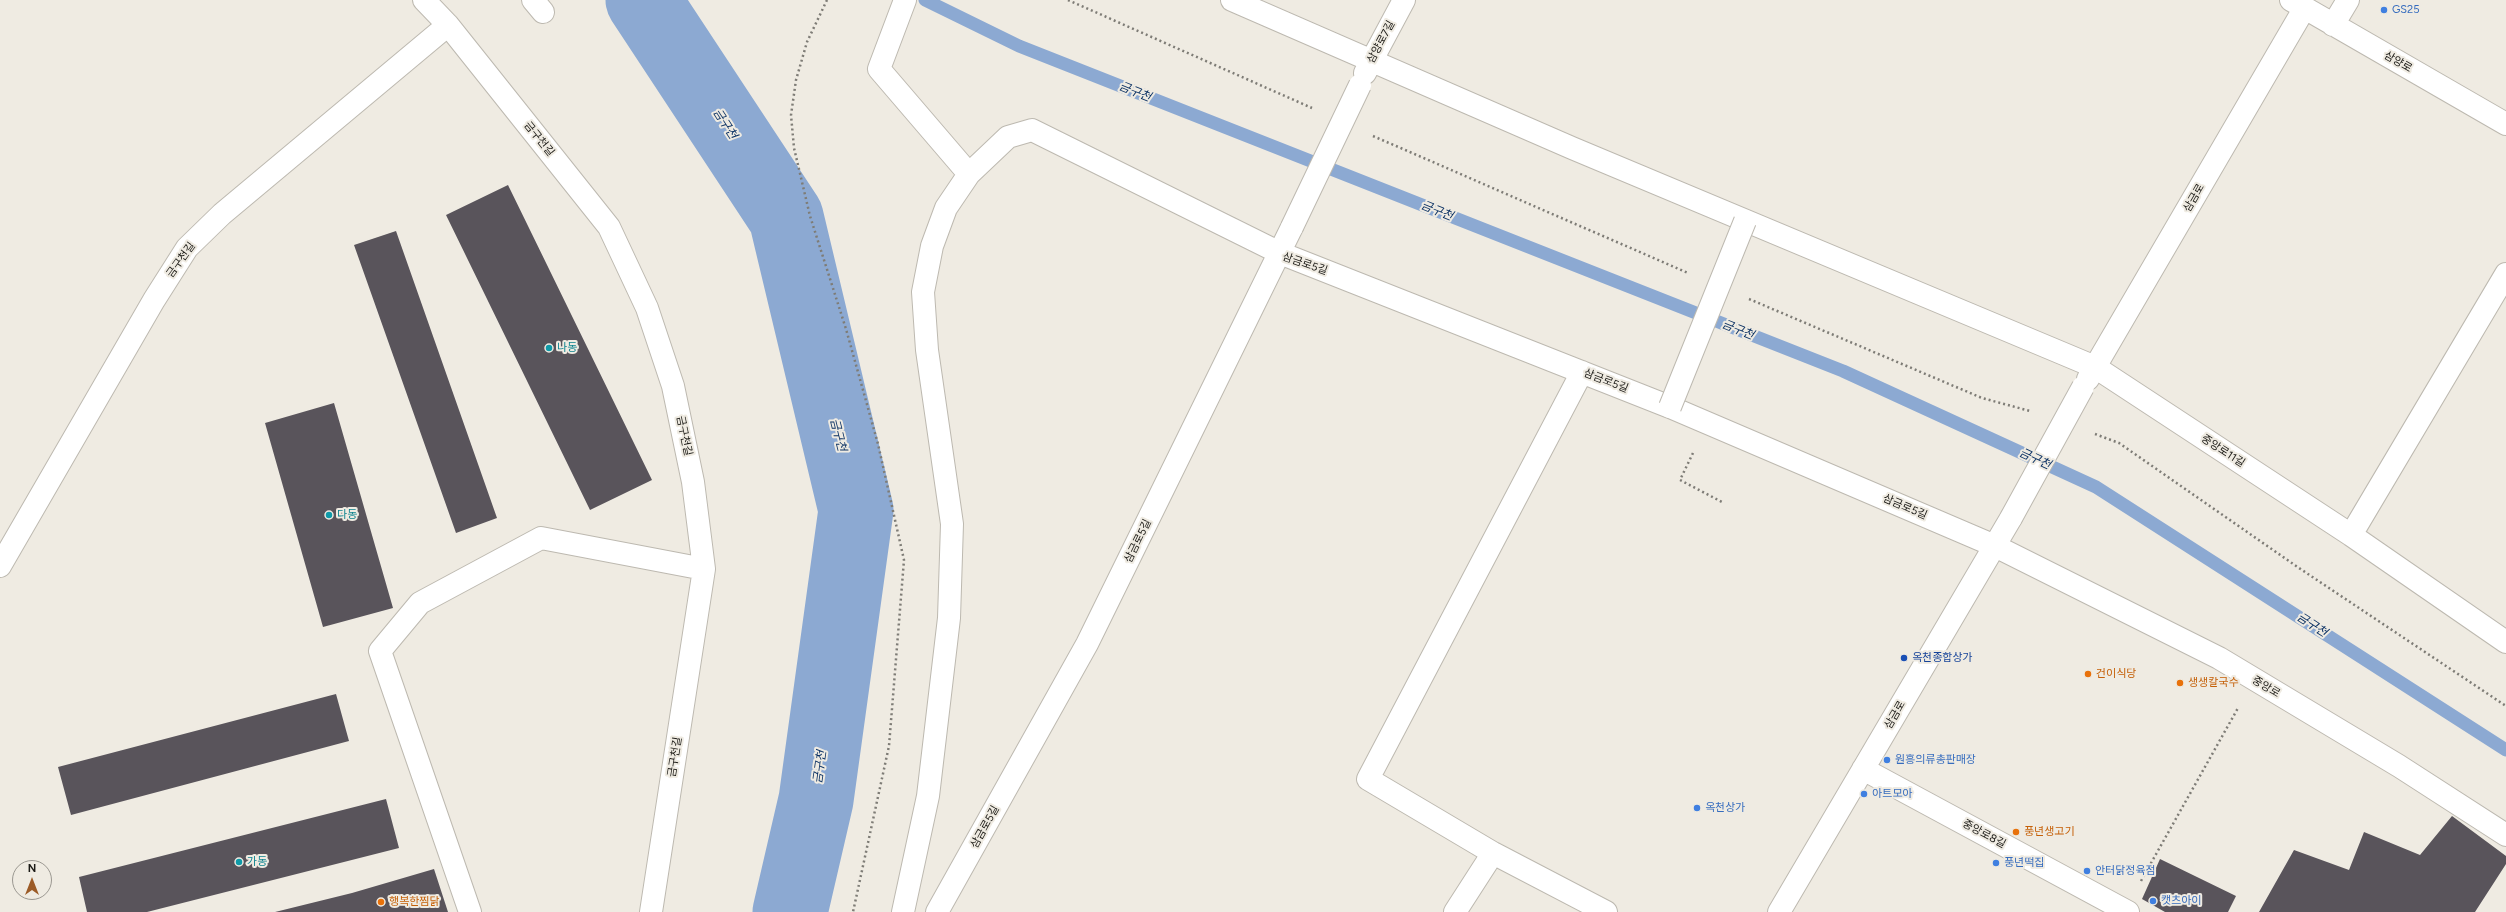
<!DOCTYPE html>
<html>
<head>
<meta charset="utf-8">
<style>
	body { margin:0 }
	#map { position:relative; width:2506px; height:912px; overflow:hidden; background:#efebe2; font-family:Figtree,sans-serif }
	canvas { display:block }
	.north { position:absolute; left:12px; top:860px; width:40px; height:40px; box-sizing:border-box; background:#efebe2; border:1px solid #9a9790; border-radius:50%; rotate:0deg; font-size:11px; font-weight:700; line-height:16px; text-align:center; color:#1b1a16 }
	.north::after { content:''; display:block; margin:auto; width:14px; height:18px; background:#9c5b27; clip-path:polygon(50% 0,100% 100%,50% 72%,0 100%) }
</style>
</head>
<body>
<div id="map">
<canvas width="2506" height="912"></canvas>
<div class="north">N</div>
</div>
<script>
const ctx = document.querySelector('canvas').getContext('2d');
ctx.lineJoin = 'round';
function shape(rows) {
  const path = new Path2D();
  for (const r of rows) {
    path.moveTo(r[0], r[1]);
    for (let i = 2; i < r.length; i += 2) path.lineTo(r[i], r[i + 1]);
  }
  return path;
}
function strokePath(path, color, width, dash) {
  ctx.strokeStyle = color;
  ctx.lineWidth = width;
  ctx.lineCap = dash ? 'butt' : 'round';
  ctx.setLineDash(dash || []);
  ctx.stroke(path);
}
function fillPath(path, color) {
  ctx.fillStyle = color;
  ctx.fill(path, 'evenodd');
}
function drawText(font, color, halo, rows, align = 'center') {
  ctx.font = font + ' Figtree,"Noto Sans KR",sans-serif';
  ctx.lineWidth = 4;
  ctx.setLineDash([]);
  ctx.textBaseline = 'middle';
  ctx.strokeStyle = halo;
  ctx.fillStyle = color;
  for (const [text, x, y, turn = 0] of rows) {
    ctx.save();
    ctx.translate(x, y);
    ctx.rotate((+turn || 0) * Math.PI / 180);
    ctx.textAlign = isNaN(turn) ? turn : align;
    if (halo) ctx.strokeText(text, 0, 0);
    ctx.fillText(text, 0, 0);
    ctx.restore();
  }
}
strokePath(shape([
	[925,0,1019,46,1843,371,2096,487,2506,750]
]), '#8ca9d2', 13);
strokePath(shape([
	[643,0,786,217,856,510,816,800,790,912]
]), '#8ca9d2', 75);
fillPath(shape([
	[508,185,652,480,590,510,446,215],
	[396,231,497,518,456,533,354,245],
	[334,403,393,608,323,627,265,423],
	[336,694,349,741,71,815,58,767],
	[386,799,399,848,147,912,87,912,79,877],
	[2452,816,2506,856,2506,864,2475,912,2259,912,2294,850,2349,870,2364,832,2420,855],
	[2160,859,2236,896,2228,912,2165,912,2142,899],
	[434,869,448,912,275,912,352,893]
]), '#59545b');
const minor = shape([
	[424,0,448,25,609,227,647,308,673,386,693,482,704,569,651,912],
	[533,0,543,12],
	[905,0,879,69,969,174],
	[1232,0,1572,148,2095,367,2351,535,2506,642],
	[2291,0,2506,124],
	[2333,25,2348,0],
	[1365,73,1404,0],
	[1582,372,1368,779,1493,853,1606,912],
	[2088,379,2304,9],
	[2351,535,2506,274],
	[0,566,154,300,187,248,222,214,448,25],
	[1863,769,2128,912],
	[470,912,380,651,420,603,541,538,704,569],
	[903,912,928,796,949,618,952,524,927,350,923,292,932,246,946,208,969,174,1008,137,1032,130,1280,253,1670,407,1995,546,2219,658,2399,766,2506,835],
	[937,912,1087,644,1292,227],
	[1455,912,1493,853],
	[1779,912,2011,518]
]);
strokePath(minor, '#bdb9b0', 24);
strokePath(shape([
	[827,0,807,42,796,80,791,115,794,148,810,216,846,329,878,444,904,560,889,746,853,912],
	[1068,0,1312,108],
	[1373,136,1688,273],
	[1749,299,1982,398,2030,411],
	[2095,434,2119,443,2299,568,2506,706],
	[1693,453,1680,480,1722,502],
	[2141,881,2238,708]
]), '#7e7c76', 2.5, [2, 3]);
strokePath(minor, '#fff', 22);
const minorBridge = shape([
	[1292,227,1360,85],
	[1670,407,1745,221],
	[2011,518,2083,387]
]);
strokePath(minorBridge, '#bdb9b0', 24, []);
strokePath(minorBridge, '#fff', 22);
for (const [x, y, r, color] of [
	[2384,10,4,"#3f7fe0"],
	[549,348,4,"#0f9aa8"],
	[329,515,4,"#0f9aa8"],
	[1904,658,4,"#1a4fb4"],
	[2088,674,4,"#e8710a"],
	[2180,683,4,"#e8710a"],
	[1887,760,4,"#3f7fe0"],
	[1864,794,4,"#3f7fe0"],
	[1697,808,4,"#3f7fe0"],
	[2016,832,4,"#e8710a"],
	[239,862,4,"#0f9aa8"],
	[1996,863,4,"#3f7fe0"],
	[2087,871,4,"#3f7fe0"],
	[2153,901,4,"#3f7fe0"],
	[381,902,4,"#e8710a"]
]) {
  const dot = new Path2D();
  dot.arc(x, y, r, 0, 2 * Math.PI);
  ctx.fillStyle = color;
  ctx.fill(dot);
  strokePath(dot, '#efebe2', 1.5);
}
drawText('11px', '#366cbe', '#efebe2', [
	["GS25",2392,10],
	["원흥의류총판매장",1895,760],
	["아트모아",1872,794],
	["옥천상가",1705,808],
	["풍년떡집",2004,863],
	["안터닭정육점",2095,871],
	["캣츠아이",2161,901]
], 'left');
drawText('11px', '#1b1a16', '#efebe2', [
	["삼양로7길",1381,42,-62],
	["삼양로",2398,62,30],
	["금구천길",539,139,51],
	["삼금로",2194,198,-60],
	["금구천길",181,260,-54],
	["삼금로5길",1305,264,19],
	["삼금로5길",1606,381,21],
	["금구천길",684,436,78],
	["중앙로11길",2223,451,33],
	["삼금로5길",1905,507,23],
	["삼금로5길",1138,541,-64],
	["중앙로",2266,687,31],
	["삼금로",1895,715,-60],
	["금구천길",675,757,-81],
	["삼금로5길",985,827,-61],
	["중앙로8길",1984,834,28]
]);
drawText('11px', '#0d838f', '#efebe2', [
	["나동",557,348],
	["다동",337,515],
	["가동",247,862]
], 'left');
drawText('11px', '#164399', '#efebe2', [
	["옥천종합상가",1912,658]
], 'left');
drawText('11px', '#c56008', '#efebe2', [
	["건이식당",2096,674],
	["생생칼국수",2188,683],
	["풍년생고기",2024,832],
	["행복한찜닭",389,902]
], 'left');
drawText('italic 12px', '#0c3264', '#efebe2', [
	["금구천",1135,92,22],
	["금구천",725,124,57],
	["금구천",1437,211,22],
	["금구천",1738,330,22],
	["금구천",838,435,76],
	["금구천",2035,459,25],
	["금구천",2312,625,33],
	["금구천",820,767,-82]
]);
</script>
</body>
</html>
